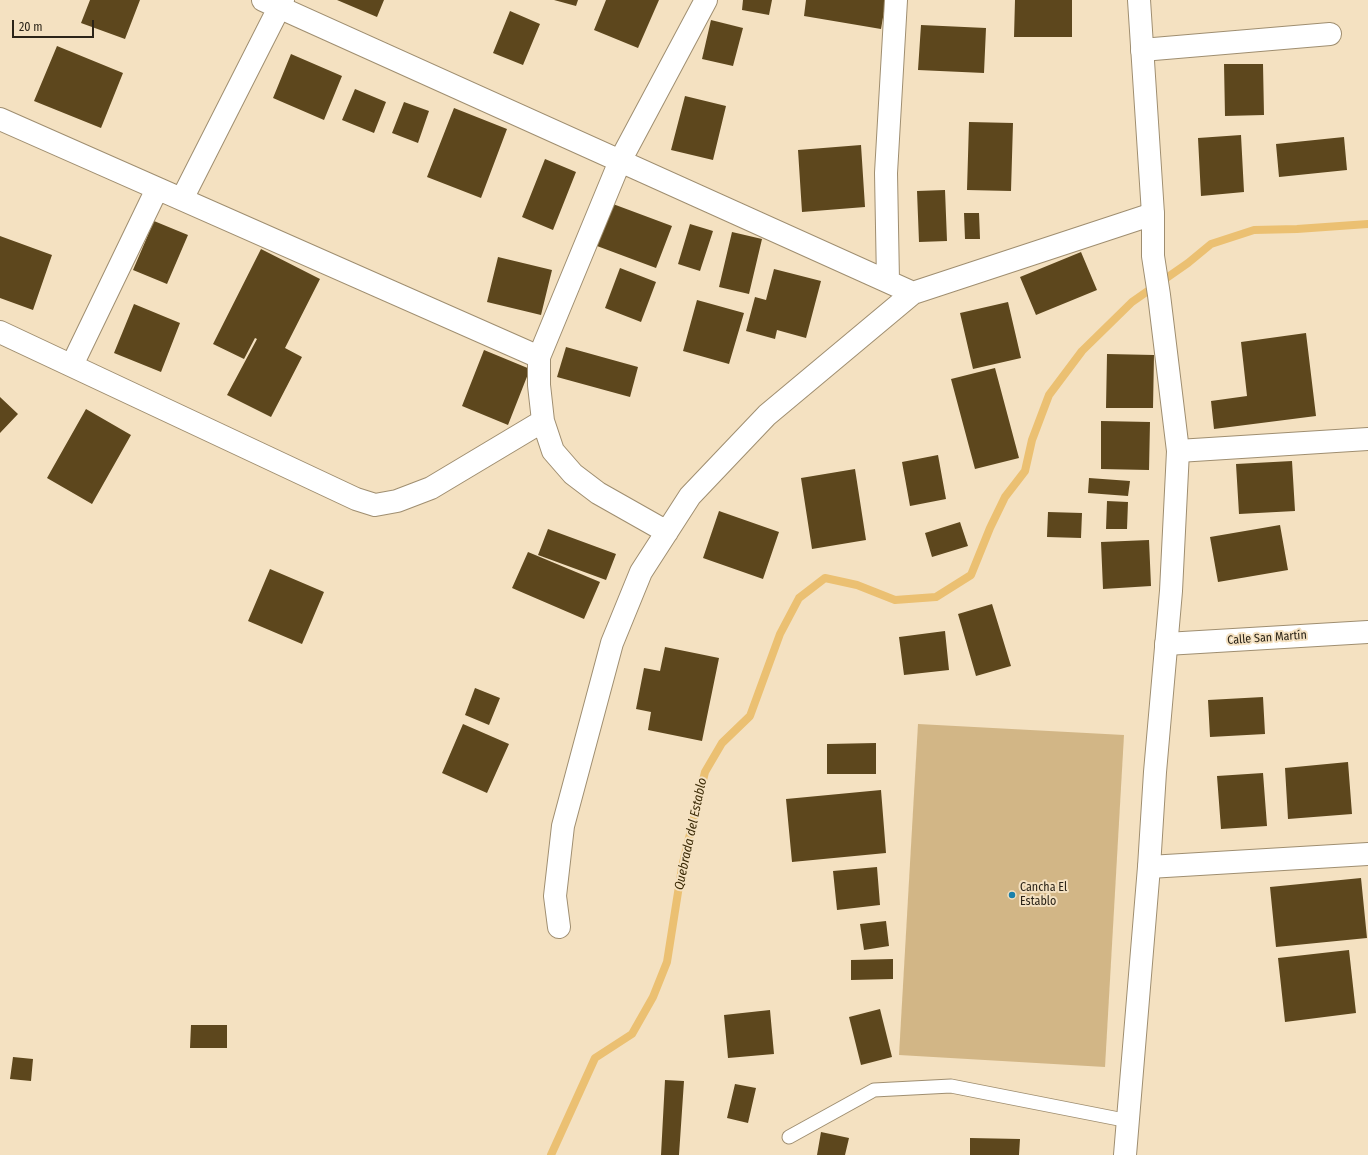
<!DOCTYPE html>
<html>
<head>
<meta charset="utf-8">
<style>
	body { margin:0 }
	#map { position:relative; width:1368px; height:1155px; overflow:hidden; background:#f4e1c1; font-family:"Fira Sans Condensed",sans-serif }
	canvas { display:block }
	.scale { position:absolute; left:12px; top:20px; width:82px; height:18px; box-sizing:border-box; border:2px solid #2b2418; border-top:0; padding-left:5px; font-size:12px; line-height:14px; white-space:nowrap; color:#2b2418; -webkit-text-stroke:3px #f4e1c1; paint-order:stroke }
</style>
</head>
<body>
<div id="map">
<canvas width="1368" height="1155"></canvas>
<div class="scale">20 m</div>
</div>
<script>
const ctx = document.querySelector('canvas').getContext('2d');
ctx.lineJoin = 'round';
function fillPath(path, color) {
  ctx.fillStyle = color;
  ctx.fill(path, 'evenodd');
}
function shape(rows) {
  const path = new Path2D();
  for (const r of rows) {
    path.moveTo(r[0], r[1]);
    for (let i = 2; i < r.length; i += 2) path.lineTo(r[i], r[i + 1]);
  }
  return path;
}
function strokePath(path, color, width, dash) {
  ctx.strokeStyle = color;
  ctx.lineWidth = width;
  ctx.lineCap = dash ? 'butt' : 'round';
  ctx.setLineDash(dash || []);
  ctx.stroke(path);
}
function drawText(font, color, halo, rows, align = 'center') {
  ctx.font = font + ' "Fira Sans Condensed",sans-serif';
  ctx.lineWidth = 4;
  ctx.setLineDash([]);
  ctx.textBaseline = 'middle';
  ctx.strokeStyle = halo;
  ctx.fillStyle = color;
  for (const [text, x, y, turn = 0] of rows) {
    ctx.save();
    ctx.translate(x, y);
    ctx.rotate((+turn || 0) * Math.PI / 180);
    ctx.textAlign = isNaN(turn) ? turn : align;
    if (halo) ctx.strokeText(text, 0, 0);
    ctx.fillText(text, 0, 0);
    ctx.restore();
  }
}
fillPath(shape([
	[918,724,1124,735,1105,1067,899,1055]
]), '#d2b686');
strokePath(shape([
	[551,1155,595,1058,632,1034,653,997,667,962,682,867,705,772,722,743,750,716,780,634,799,598,825,578,857,585,895,600,936,597,971,575,990,528,1005,497,1025,471,1032,440,1049,395,1082,351,1132,302,1188,263,1211,244,1254,230,1297,229,1368,224]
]), '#ebc072', 8);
fillPath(shape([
	[90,0,140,0,125,39,81,23],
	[337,0,384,0,377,17],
	[554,0,578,0,576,6],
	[606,0,659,0,638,48,594,30],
	[743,0,772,0,769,15,742,10],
	[806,0,886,0,881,29,804,16],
	[1015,0,1072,0,1072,37,1014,37],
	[510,11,540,24,523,65,493,53],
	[711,20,743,28,733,66,702,59],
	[921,25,986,28,984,73,918,70],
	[57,46,123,73,101,128,34,101],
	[291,54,342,76,324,120,273,98],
	[1224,64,1263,64,1264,115,1225,116],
	[355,89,386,102,374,133,342,120],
	[685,96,726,106,713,160,671,150],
	[404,102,429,111,418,143,392,133],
	[454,108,507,129,481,198,427,177],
	[969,122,1013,123,1011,191,967,190],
	[1241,135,1244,192,1201,196,1198,138],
	[1344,137,1347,170,1279,177,1276,144],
	[861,145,865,207,802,212,798,150],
	[545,159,576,172,553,230,522,217],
	[945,190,947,241,919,242,917,191],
	[613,204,672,226,656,268,597,246],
	[964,213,979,213,980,239,965,239],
	[154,221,188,235,167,284,133,270],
	[690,224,713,231,700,271,678,264],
	[732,232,762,239,749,294,719,287],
	[0,236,52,255,33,310,0,298],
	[261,249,320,279,285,348,302,357,271,417,227,395,257,339,255,338,244,359,213,344],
	[1081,252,1097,290,1036,315,1020,277],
	[498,257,552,270,541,315,487,302],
	[620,268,656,282,641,322,605,308],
	[774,269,821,281,806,338,777,330,775,339,746,331,755,297,766,300],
	[697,300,744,313,729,364,683,351],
	[1008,302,1021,358,973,369,960,313],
	[134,304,180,323,161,372,114,353],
	[1306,333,1316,416,1214,429,1211,401,1247,396,1241,342],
	[566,347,638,367,630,397,557,377],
	[484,350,530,369,508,425,462,406],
	[1107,354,1154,355,1153,408,1106,408],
	[995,368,1019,458,975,469,951,379],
	[0,397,18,414,0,433],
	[86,409,131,435,92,504,47,478],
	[1101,421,1150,422,1149,470,1101,469],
	[938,455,946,499,910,506,902,462],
	[1292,461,1295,511,1239,514,1236,464],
	[855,469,866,540,812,549,801,478],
	[1089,478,1130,481,1128,496,1088,493],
	[1107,501,1128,502,1127,529,1106,529],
	[719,511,779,532,763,579,703,558],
	[1048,512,1082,513,1081,538,1047,537],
	[960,522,968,546,932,557,925,533],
	[1280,525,1288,570,1218,582,1210,537],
	[548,529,616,554,606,580,538,555],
	[1149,540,1151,586,1103,589,1101,542],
	[528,552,600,582,584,619,512,588],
	[270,569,324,592,302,644,248,621],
	[992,604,1011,666,976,676,958,614],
	[945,631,949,670,904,675,899,637],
	[665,647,719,658,702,741,648,730,651,712,636,709,644,668,660,671],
	[475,688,500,698,489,725,465,715],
	[1263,697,1265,734,1210,737,1208,700],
	[463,724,509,744,487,793,442,773],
	[876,743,876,774,827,774,827,744],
	[1348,762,1352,814,1288,819,1285,768],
	[1263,773,1267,826,1221,829,1217,776],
	[881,790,886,853,792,862,786,799],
	[877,867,880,905,837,910,833,871],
	[1361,878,1367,938,1276,947,1270,887],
	[886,921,889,946,864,950,860,924],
	[1349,950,1356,1013,1285,1022,1278,958],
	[893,959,893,979,851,980,851,960],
	[880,1009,892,1057,861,1065,849,1017],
	[770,1010,774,1054,728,1058,724,1015],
	[191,1025,227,1025,227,1048,190,1048],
	[13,1057,33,1059,31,1081,10,1079],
	[665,1080,684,1081,679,1155,661,1155],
	[735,1084,756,1088,748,1123,727,1118],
	[821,1132,849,1138,845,1155,817,1155],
	[970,1138,1020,1139,1019,1155,970,1155]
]), '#5d471d');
const lane = shape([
	[789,1137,874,1090,951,1086,1129,1121]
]);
const street = shape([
	[263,0,913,293,767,415,690,496,641,572,612,643,563,826,555,896,559,927],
	[1142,50,1330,34],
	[0,119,539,357,620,161,706,0],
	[182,199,283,0],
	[888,281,886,173,896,0],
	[913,293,1153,214],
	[0,332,356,499,375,505,397,501,431,488,543,421],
	[539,357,539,385,543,421,553,451,573,474,598,493,667,532],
	[72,365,157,189],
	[1178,451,1368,439],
	[1166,644,1368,632],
	[1149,867,1368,854]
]);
const secondary = shape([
	[1125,1155,1149,867,1155,772,1171,591,1178,451,1159,295,1153,256,1153,214,1139,0]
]);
strokePath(lane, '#9f8e70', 15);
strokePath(street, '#9f8e70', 24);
strokePath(secondary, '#9f8e70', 24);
strokePath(lane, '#fff', 13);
strokePath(street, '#fff', 22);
strokePath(secondary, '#fff', 22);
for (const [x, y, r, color] of [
	[1012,895,4,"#1a81ab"]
]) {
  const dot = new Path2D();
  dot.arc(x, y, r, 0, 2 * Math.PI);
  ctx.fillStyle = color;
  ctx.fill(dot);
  strokePath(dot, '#f4e1c1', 1.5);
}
drawText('12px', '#2b2418', '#f4e1c1', [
	["Calle San Martín",1267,638,-4]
]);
drawText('12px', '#2b2418', '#f4e1c1', [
	["Cancha El",1020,888],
	["Establo",1020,902]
], 'left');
drawText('italic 13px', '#392804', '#f4e1c1', [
	["Quebrada del Establo",691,834,-78]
]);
</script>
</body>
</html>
